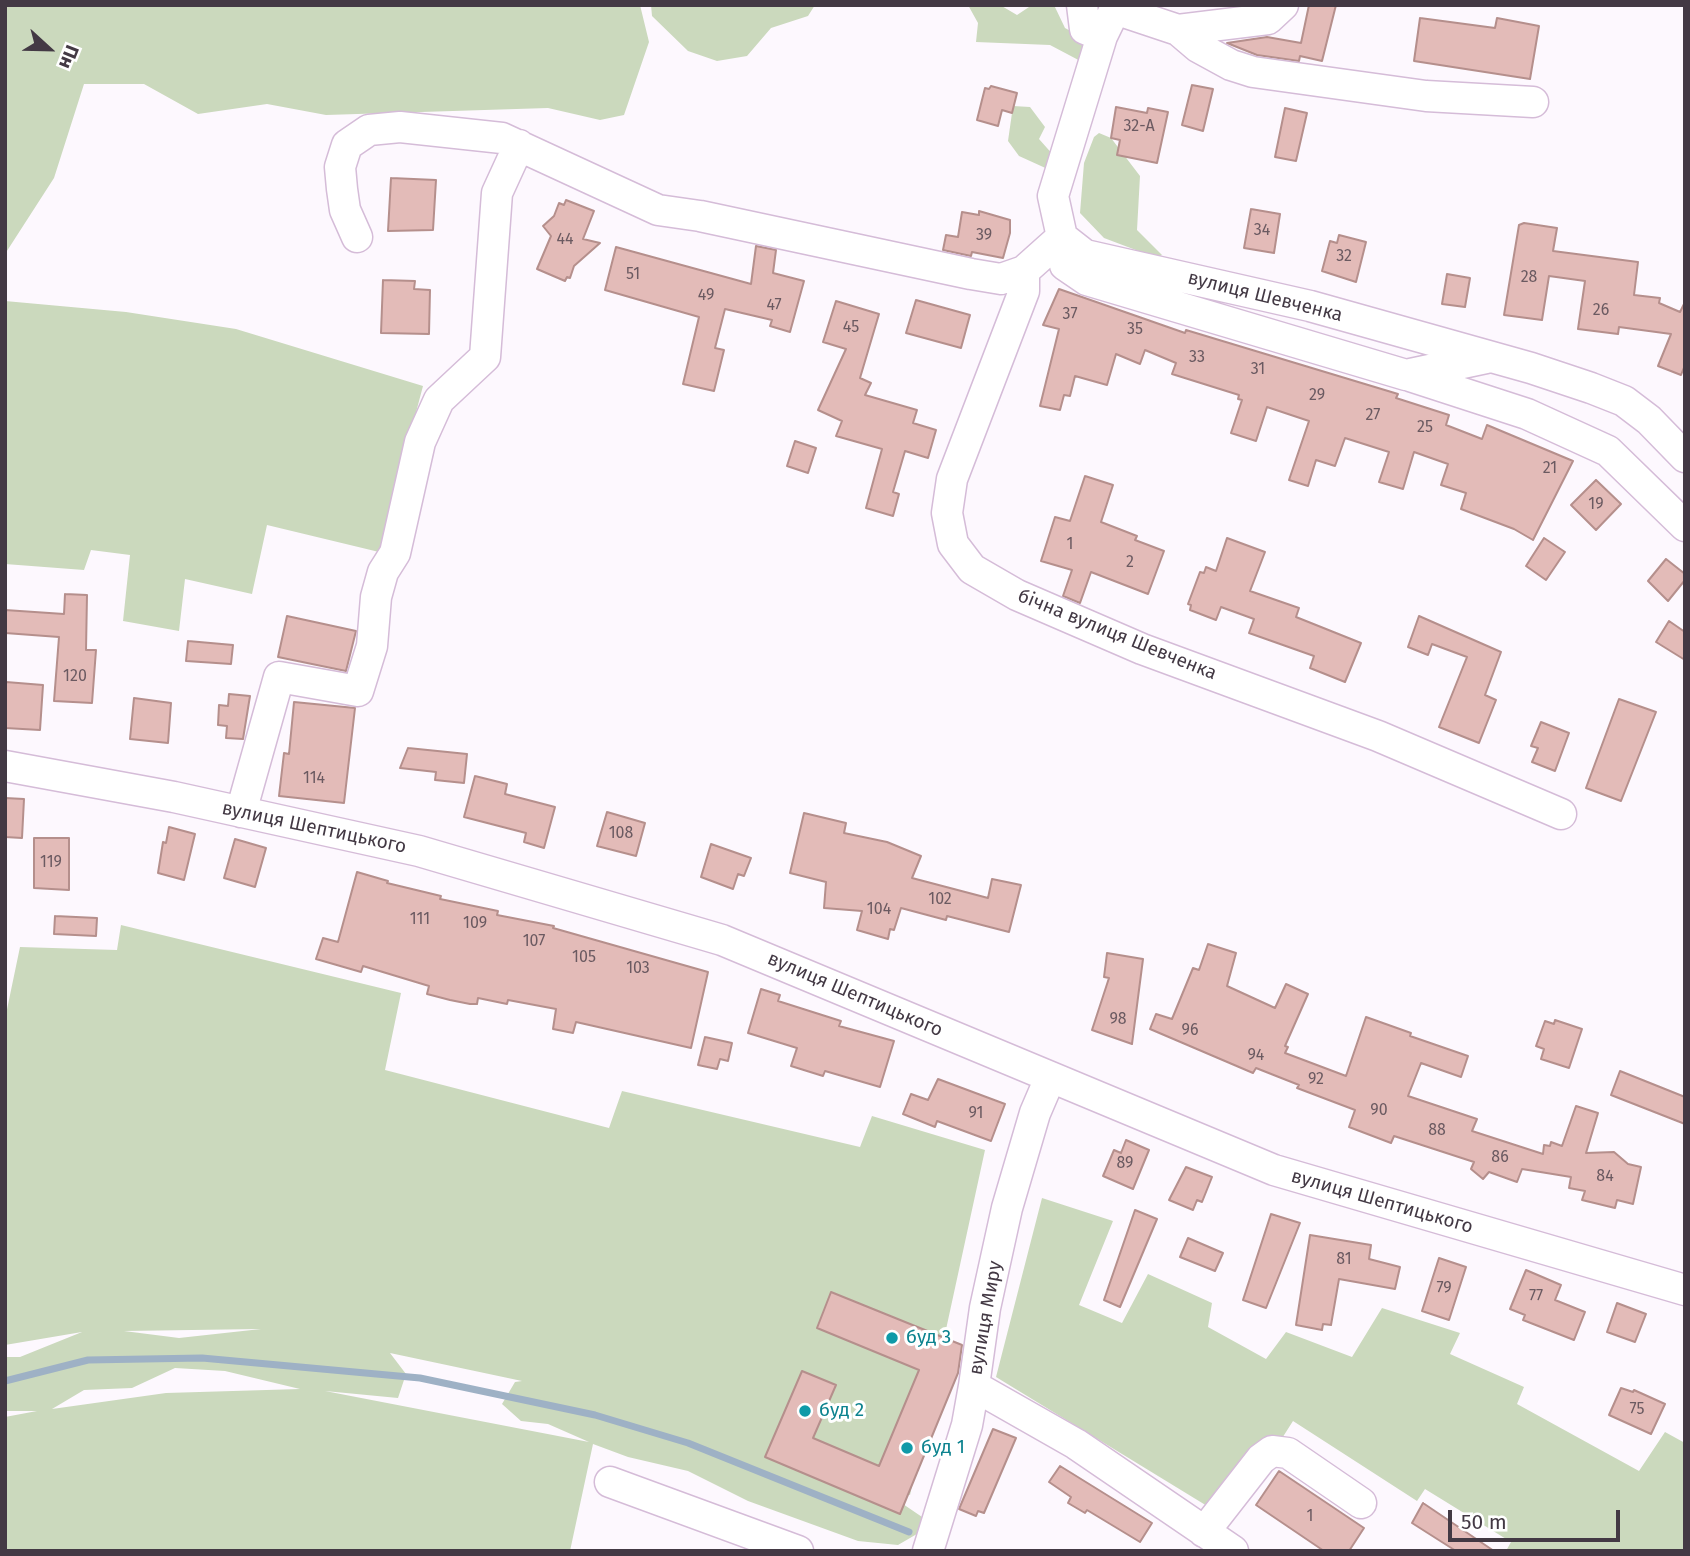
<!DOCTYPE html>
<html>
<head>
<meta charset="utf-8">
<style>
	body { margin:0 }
	#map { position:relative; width:1690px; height:1556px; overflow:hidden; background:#fdf8fe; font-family:"Fira Sans",sans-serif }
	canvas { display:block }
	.frame { position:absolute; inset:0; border:7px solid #433944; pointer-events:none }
	.north { position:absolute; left:14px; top:14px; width:70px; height:70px; -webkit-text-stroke:5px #fff; paint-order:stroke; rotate:112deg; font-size:19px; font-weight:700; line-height:28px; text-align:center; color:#433944 }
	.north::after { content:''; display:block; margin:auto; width:24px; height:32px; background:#433944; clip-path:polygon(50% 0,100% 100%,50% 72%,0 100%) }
	.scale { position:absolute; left:1448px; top:1510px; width:172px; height:32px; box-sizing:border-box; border:4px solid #433944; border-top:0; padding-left:9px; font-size:21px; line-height:24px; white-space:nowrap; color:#433944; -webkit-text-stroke:5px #fff; paint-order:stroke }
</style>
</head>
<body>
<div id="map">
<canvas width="1690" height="1556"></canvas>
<div class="frame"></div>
<div class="north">Пн</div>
<div class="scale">50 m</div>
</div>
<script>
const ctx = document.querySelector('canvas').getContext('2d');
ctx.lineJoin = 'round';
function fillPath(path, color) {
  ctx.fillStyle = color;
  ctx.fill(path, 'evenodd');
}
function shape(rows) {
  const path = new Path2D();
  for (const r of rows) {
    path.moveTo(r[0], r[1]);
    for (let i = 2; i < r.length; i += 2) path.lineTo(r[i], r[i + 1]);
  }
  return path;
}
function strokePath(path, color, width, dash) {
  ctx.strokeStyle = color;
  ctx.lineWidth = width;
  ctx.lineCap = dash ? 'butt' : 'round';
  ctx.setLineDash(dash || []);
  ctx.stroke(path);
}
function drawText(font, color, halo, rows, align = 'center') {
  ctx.font = font + ' "Fira Sans",sans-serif';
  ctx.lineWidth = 6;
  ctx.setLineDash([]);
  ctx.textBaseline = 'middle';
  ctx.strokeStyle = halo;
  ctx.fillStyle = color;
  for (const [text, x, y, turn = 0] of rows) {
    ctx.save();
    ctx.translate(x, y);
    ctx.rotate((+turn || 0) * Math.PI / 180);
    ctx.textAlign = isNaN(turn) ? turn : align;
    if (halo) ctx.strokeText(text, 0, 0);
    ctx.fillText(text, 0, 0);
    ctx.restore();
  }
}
fillPath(shape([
	[5,5,640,5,649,42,624,115,600,120,548,108,326,115,267,104,198,114,144,84,84,84,54,178,5,254],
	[651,5,815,5,808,16,771,28,747,56,717,61,688,51,652,16],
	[968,5,1000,5,1017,15,1032,5,1054,5,1065,28,1089,41,1086,64,1050,45,976,42,978,23],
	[1013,106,1030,107,1045,127,1039,139,1055,157,1052,171,1019,156,1008,141],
	[1099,133,1111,138,1140,176,1137,230,1162,255,1157,258,1104,238,1080,213,1084,163,1094,137],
	[5,301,126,312,236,329,423,386,379,552,267,525,252,594,185,579,179,631,123,621,130,555,91,550,84,570,5,564],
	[121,925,401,993,385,1070,609,1128,622,1091,860,1147,872,1116,985,1150,910,1495,875,1485,925,1519,922,1531,898,1545,858,1541,748,1501,688,1471,628,1457,593,1444,570,1551,5,1551,5,1417,37,1411,5,1411,5,1357,20,1357,82,1332,5,1345,5,1019,20,947,117,950],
	[261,1329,179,1338,124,1331,260,1329],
	[390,1353,522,1381,515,1382,502,1404,521,1421,548,1424,589,1442,325,1391,398,1398,406,1374],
	[175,1368,225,1371,300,1389,166,1393,52,1409,84,1390,132,1388],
	[1042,1198,1113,1221,1079,1305,1122,1323,1148,1274,1212,1303,1208,1327,1266,1359,1286,1332,1352,1357,1382,1308,1460,1333,1450,1354,1524,1387,1517,1404,1639,1471,1665,1432,1685,1443,1685,1551,1506,1551,1511,1542,1425,1489,1417,1501,1293,1421,1230,1520,996,1377]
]), '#cbd9bd');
strokePath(shape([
	[5,1381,88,1360,202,1358,420,1378,595,1415,688,1443,909,1532]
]), '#9eb1c5', 7);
const building = shape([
	[1309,5,1336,5,1322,61,1300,56,1299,61,1257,55,1227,43,1267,37,1301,43,1309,5],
	[1420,18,1495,28,1497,18,1539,26,1530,79,1414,61,1420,18],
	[1192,85,1213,89,1203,131,1182,125,1192,85],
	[991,86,1017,93,1012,113,1002,110,998,126,977,120,985,88,989,89,991,86],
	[1116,107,1147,113,1148,108,1168,112,1157,163,1117,155,1120,140,1111,138,1116,107],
	[1285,108,1307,113,1296,161,1275,157,1285,108],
	[391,178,436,180,433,230,388,231,391,178],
	[566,200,594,211,583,239,600,243,574,266,570,278,567,277,565,281,537,269,551,236,543,226,554,216,559,203,564,205,566,200],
	[1251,209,1280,214,1274,253,1244,248,1251,209],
	[979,211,1010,220,1010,233,1003,258,972,252,971,256,943,250,946,235,958,237,962,212,979,215,979,211],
	[1524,223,1557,228,1553,251,1638,262,1634,295,1660,298,1659,303,1680,312,1685,302,1685,365,1681,375,1658,366,1671,334,1619,327,1618,334,1578,329,1585,281,1549,276,1542,320,1504,315,1519,225,1524,223],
	[1339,235,1366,242,1356,282,1322,271,1330,241,1337,243,1339,235],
	[756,246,776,250,773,273,804,281,790,332,770,326,772,320,725,309,715,348,724,350,714,391,683,384,699,317,605,290,616,247,751,284,756,246],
	[1447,274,1470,278,1465,307,1442,304,1447,274],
	[383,280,415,281,414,289,430,290,429,334,381,333,383,280],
	[1059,289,1185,333,1186,330,1398,394,1396,398,1449,415,1446,425,1482,439,1487,425,1573,461,1533,540,1514,529,1461,509,1466,493,1441,485,1448,464,1414,452,1403,489,1379,482,1389,452,1345,438,1335,466,1316,460,1308,486,1289,480,1309,421,1267,407,1256,441,1231,433,1242,400,1238,399,1239,395,1172,374,1176,363,1145,350,1140,364,1116,354,1107,385,1075,376,1070,396,1064,395,1060,410,1040,406,1059,329,1043,325,1059,289],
	[916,300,970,315,961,348,906,333,916,300],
	[836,301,879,314,860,378,871,383,865,395,917,410,913,423,936,430,928,458,905,451,893,492,899,494,893,516,866,508,882,449,836,436,842,421,818,410,846,349,823,342,836,301],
	[795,441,816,448,808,473,787,466,795,441],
	[1085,476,1113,485,1101,522,1137,536,1135,540,1164,551,1148,594,1091,572,1080,603,1063,596,1072,570,1041,561,1055,517,1070,521,1085,476],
	[1596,480,1621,504,1596,530,1571,505,1596,480],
	[1227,538,1265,552,1250,591,1299,608,1296,617,1361,643,1345,682,1310,668,1314,656,1249,633,1254,619,1221,607,1216,620,1190,610,1191,605,1188,604,1200,572,1204,573,1206,567,1216,571,1227,538],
	[1544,538,1565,552,1546,580,1526,566,1544,538],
	[1666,559,1685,574,1685,580,1668,601,1648,581,1666,559],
	[65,594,87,595,86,650,96,650,92,703,54,701,59,637,5,633,5,610,64,614,65,594],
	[287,616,356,631,346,671,278,657,287,616],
	[1419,616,1501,652,1485,695,1496,700,1479,743,1439,727,1467,657,1432,644,1428,655,1408,647,1419,616],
	[1669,621,1685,632,1685,660,1656,642,1669,621],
	[188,641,233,645,231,664,186,661,188,641],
	[6,682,43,685,40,730,5,728,6,682],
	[229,694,250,696,243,739,226,738,227,726,218,725,219,705,228,706,229,694],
	[134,698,171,703,168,743,130,739,134,698],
	[1619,699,1656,712,1621,801,1586,788,1619,699],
	[294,702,355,708,344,803,279,796,284,753,289,754,294,702],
	[1541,722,1569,733,1555,771,1532,762,1538,748,1531,746,1541,722],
	[408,748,467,754,464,783,435,780,436,772,400,768,408,748],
	[475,776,507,784,505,794,555,807,544,848,524,842,526,833,464,817,475,776],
	[5,798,24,799,22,838,5,837,5,798],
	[607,812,645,823,636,856,597,846,607,812],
	[804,813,846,823,844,833,887,842,921,856,912,878,988,898,992,879,1021,885,1009,932,947,916,946,920,901,908,894,930,890,929,888,939,857,930,862,911,824,908,826,882,790,873,804,813],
	[169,827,195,834,184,880,158,873,163,842,166,843,169,827],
	[34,838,69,838,69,890,34,888,34,838],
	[235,839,266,848,255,887,224,878,235,839],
	[711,844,751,858,744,876,738,874,733,889,701,877,711,844],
	[357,872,388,881,387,883,441,896,440,899,498,911,497,915,554,926,553,928,708,972,691,1048,576,1022,573,1033,553,1029,556,1009,508,1000,507,1004,478,998,477,1004,470,1004,450,1000,427,994,429,986,363,966,361,972,316,959,323,938,338,942,357,872],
	[55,916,97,918,96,936,54,934,55,916],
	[1208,944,1236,953,1227,986,1275,1008,1286,984,1308,994,1285,1046,1288,1047,1285,1053,1346,1076,1366,1017,1411,1033,1410,1036,1468,1056,1461,1077,1421,1063,1408,1096,1477,1119,1472,1131,1543,1154,1544,1145,1550,1146,1551,1142,1562,1146,1576,1106,1598,1113,1586,1153,1614,1152,1628,1164,1641,1167,1633,1204,1617,1200,1615,1208,1582,1200,1585,1191,1569,1188,1571,1177,1522,1169,1517,1182,1489,1172,1483,1179,1471,1169,1474,1162,1394,1136,1391,1143,1349,1127,1355,1110,1297,1088,1299,1085,1256,1068,1253,1073,1150,1029,1156,1014,1172,1019,1193,968,1199,970,1208,944],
	[1107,953,1143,959,1132,1044,1092,1030,1109,978,1104,977,1107,953],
	[761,989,780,995,778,1001,841,1021,839,1026,894,1041,880,1087,825,1071,823,1076,791,1066,797,1048,748,1033,761,989],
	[1555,1020,1582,1029,1569,1068,1541,1059,1544,1049,1536,1046,1545,1021,1554,1024,1555,1020],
	[705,1037,732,1043,728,1061,720,1059,717,1069,698,1065,705,1037],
	[1620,1071,1685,1097,1685,1124,1611,1095,1620,1071],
	[938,1079,1005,1104,991,1141,937,1121,935,1127,903,1114,911,1094,928,1100,938,1079],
	[1126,1140,1149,1150,1133,1189,1103,1176,1114,1150,1121,1153,1126,1140],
	[1186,1167,1212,1177,1202,1202,1197,1200,1193,1210,1169,1200,1186,1167],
	[1135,1210,1157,1219,1120,1307,1104,1300,1135,1210],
	[1271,1214,1300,1223,1266,1308,1243,1300,1271,1214],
	[1310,1235,1371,1245,1369,1259,1400,1267,1395,1289,1339,1279,1331,1325,1323,1324,1322,1330,1296,1325,1310,1235],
	[1188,1238,1223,1253,1215,1271,1180,1257,1188,1238],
	[1439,1258,1466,1267,1449,1320,1422,1311,1439,1258],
	[1526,1270,1561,1285,1555,1300,1585,1312,1574,1340,1523,1320,1525,1315,1510,1309,1526,1270],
	[831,1292,962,1345,958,1373,900,1514,765,1457,802,1371,836,1385,813,1438,879,1466,919,1370,817,1328,831,1292],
	[1617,1303,1646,1314,1635,1342,1607,1332,1617,1303],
	[1621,1388,1633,1392,1634,1390,1665,1404,1651,1434,1609,1415,1621,1388],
	[993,1429,1016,1438,984,1513,978,1511,976,1516,959,1509,993,1429],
	[1060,1466,1152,1523,1140,1542,1087,1510,1085,1513,1068,1503,1071,1497,1049,1482,1060,1466],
	[1279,1471,1364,1528,1349,1551,1324,1551,1256,1505,1279,1471],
	[1423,1503,1494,1551,1456,1551,1412,1523,1423,1503]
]);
fillPath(building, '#e3bbb8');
strokePath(building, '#b58f8c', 2);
const minor = shape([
	[1082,5,1085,29,1102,36],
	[1117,5,1102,36,1053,196,1062,237,1085,255,1310,306,1531,368,1591,388,1624,401,1649,420,1685,457],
	[1115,9,1178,30,1198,47,1231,65,1253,72,1426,96,1533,102],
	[1178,30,1268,19,1283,5],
	[357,237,345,210,342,189,340,167,347,145,369,130,400,127,502,138,658,210,700,216,971,274,1001,279,1024,271,1062,237],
	[1063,245,1065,265,1087,280,1406,375,1486,358],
	[1024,271,1024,291,952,479,947,513,953,544,972,569,1017,595,1142,649,1378,736,1561,814],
	[1410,376,1527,414,1608,451,1685,526],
	[5,766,174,797,419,851,722,940,1274,1170,1685,1290],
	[241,812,279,677,358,691,372,646,376,597,383,572,395,553,420,442,439,400,485,357,497,193,519,145],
	[1050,1078,1035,1113,1007,1208,985,1308,974,1386,1076,1444,1233,1551],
	[610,1482,798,1551],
	[1204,1532,1261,1459,1272,1451,1288,1453,1361,1503],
	[928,1551,967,1425,974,1386]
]);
strokePath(minor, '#d5bcd8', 33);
strokePath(minor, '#fff', 30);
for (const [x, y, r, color] of [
	[892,1338,7,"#0f9aa8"],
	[805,1411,7,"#0f9aa8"],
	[907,1448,7,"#0f9aa8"]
]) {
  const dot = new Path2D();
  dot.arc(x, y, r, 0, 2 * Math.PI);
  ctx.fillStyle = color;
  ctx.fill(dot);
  strokePath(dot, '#fff', 2.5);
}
drawText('16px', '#6b5a61', null, [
	["32-А",1139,127],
	["34",1262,231],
	["39",984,236],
	["44",565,240],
	["32",1344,257],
	["51",633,275],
	["28",1529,278],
	["49",706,296],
	["47",774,306],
	["26",1601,311],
	["37",1070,315],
	["45",851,328],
	["35",1135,330],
	["33",1197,358],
	["31",1258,370],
	["29",1317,396],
	["27",1373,416],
	["25",1425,428],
	["21",1550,469],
	["19",1596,505],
	["1",1070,545],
	["2",1130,563],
	["120",75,677],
	["114",314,779],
	["108",621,834],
	["119",51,863],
	["102",940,900],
	["104",879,910],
	["111",420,920],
	["109",475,924],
	["107",534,942],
	["105",584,958],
	["103",638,969],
	["98",1118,1020],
	["96",1190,1031],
	["94",1256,1056],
	["92",1316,1080],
	["90",1379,1111],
	["91",976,1114],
	["88",1437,1131],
	["86",1500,1158],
	["89",1125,1164],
	["84",1605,1177],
	["81",1344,1260],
	["79",1444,1289],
	["77",1536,1297],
	["75",1637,1410],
	["1",1310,1517]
]);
drawText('19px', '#433944', '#fff', [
	["вулиця Шевченка",1265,297,14],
	["бічна вулиця Шевченка",1117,635,22],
	["вулиця Шептицького",314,828,12],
	["вулиця Шептицького",855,995,23],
	["вулиця Шептицького",1382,1202,16],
	["вулиця Миру",986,1318,-80]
]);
drawText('19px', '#0d838f', '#fff', [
	["буд 3",906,1338],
	["буд 2",819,1411],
	["буд 1",921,1448]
], 'left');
</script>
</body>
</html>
